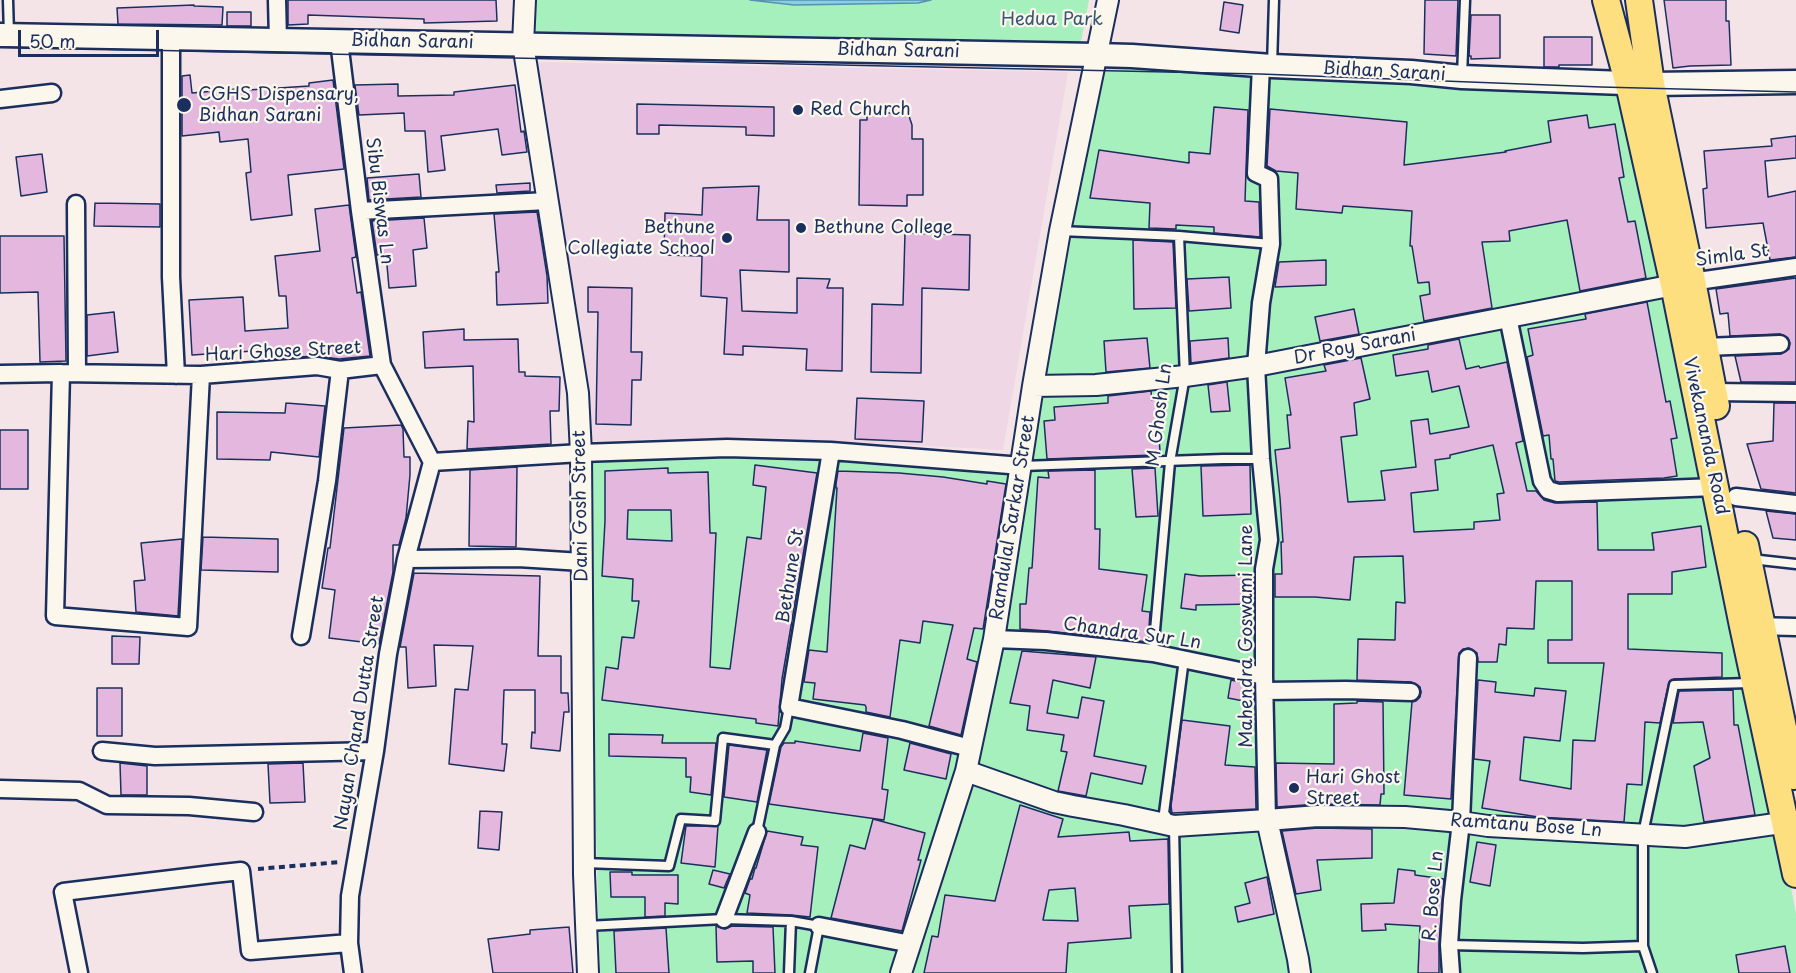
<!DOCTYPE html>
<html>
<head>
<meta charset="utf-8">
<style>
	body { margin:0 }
	#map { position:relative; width:1796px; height:973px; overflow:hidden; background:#f4e4e8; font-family:"Playpen Sans",sans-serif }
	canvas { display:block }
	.scale { position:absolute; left:18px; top:30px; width:141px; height:27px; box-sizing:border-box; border:3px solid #1b2f5e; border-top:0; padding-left:8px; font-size:18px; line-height:21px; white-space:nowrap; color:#1b2f5e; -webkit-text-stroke:4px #fbf7ec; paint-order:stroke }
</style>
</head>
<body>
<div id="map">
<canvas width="1796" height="973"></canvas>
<div class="scale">50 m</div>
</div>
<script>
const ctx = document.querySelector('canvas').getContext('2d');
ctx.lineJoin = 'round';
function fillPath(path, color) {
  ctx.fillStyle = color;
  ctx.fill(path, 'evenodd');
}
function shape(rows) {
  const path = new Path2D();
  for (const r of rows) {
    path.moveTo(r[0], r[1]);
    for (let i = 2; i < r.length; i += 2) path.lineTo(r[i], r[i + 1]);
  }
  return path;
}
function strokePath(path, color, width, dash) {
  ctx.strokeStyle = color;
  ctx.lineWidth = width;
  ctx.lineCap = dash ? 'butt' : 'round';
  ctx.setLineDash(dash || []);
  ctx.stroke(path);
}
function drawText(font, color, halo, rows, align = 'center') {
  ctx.font = font + ' "Playpen Sans",sans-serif';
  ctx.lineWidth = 4.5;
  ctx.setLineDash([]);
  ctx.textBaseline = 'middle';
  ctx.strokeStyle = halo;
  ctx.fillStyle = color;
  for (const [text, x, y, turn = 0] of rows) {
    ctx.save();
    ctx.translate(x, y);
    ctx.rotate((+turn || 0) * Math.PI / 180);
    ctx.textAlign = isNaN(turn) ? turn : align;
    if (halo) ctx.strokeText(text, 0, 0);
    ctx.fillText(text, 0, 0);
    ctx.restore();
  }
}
fillPath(shape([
	[534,62,1068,72,1003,450,759,437,592,441,584,384]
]), '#efd7e5');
fillPath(shape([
	[534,0,1089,0,1081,42,533,31],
	[1098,56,1638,78,1796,914,1796,973,600,973,585,454,1025,464]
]), '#a6f0be');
const water = shape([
	[750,0,931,0,918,3,794,5,750,0]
]);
fillPath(water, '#84d0e4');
strokePath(water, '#5a90ae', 1.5);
const building = shape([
	[288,0,496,0,497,21,424,23,424,19,308,15,308,24,288,25,288,0],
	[1425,0,1458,0,1456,56,1424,54,1425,0],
	[1664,0,1726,0,1726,21,1729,21,1731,65,1690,66,1673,68,1664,0],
	[1224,2,1243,5,1239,33,1220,30,1224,2],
	[194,5,194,6,223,7,222,25,118,24,117,8,194,5],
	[227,12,251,12,251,26,227,26,227,12],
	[1471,15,1500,15,1500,58,1471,59,1471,56,1469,56,1471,15],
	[1544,37,1592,37,1592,65,1559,65,1559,67,1544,67,1544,37],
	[190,75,192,93,248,88,248,90,309,86,309,83,333,80,344,169,288,175,292,215,251,220,246,173,251,172,248,139,220,142,219,132,182,136,182,76,190,75],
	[398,84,398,96,454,95,454,92,515,85,521,132,524,131,527,152,502,155,498,129,441,136,445,170,428,172,425,131,405,131,404,113,359,115,355,85,398,84],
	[637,104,774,107,774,136,746,135,746,127,659,125,659,134,637,134,637,104],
	[1214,107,1248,110,1245,201,1259,202,1260,237,1214,233,1214,227,1176,225,1176,229,1149,228,1150,203,1090,198,1099,150,1189,163,1189,152,1210,154,1214,107],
	[1270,109,1407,122,1404,165,1506,152,1505,151,1551,142,1548,121,1587,115,1589,128,1615,124,1624,177,1619,178,1628,222,1635,221,1646,278,1580,291,1567,220,1509,231,1510,241,1482,242,1492,308,1424,321,1420,296,1430,294,1429,282,1418,283,1412,246,1410,246,1412,211,1343,206,1342,213,1296,209,1298,173,1276,171,1267,166,1270,109],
	[867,113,908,113,912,125,912,139,923,139,923,195,907,195,907,206,859,205,860,120,867,120,867,113],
	[1796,136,1796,158,1765,161,1768,197,1796,191,1796,257,1770,260,1763,223,1706,228,1703,189,1707,188,1704,151,1772,146,1771,139,1796,136],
	[42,154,47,192,21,196,16,157,42,154],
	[419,174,421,197,369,200,367,178,419,174],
	[530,183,530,191,497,193,496,185,530,183],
	[759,186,757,220,789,220,789,272,740,270,742,311,797,313,797,278,830,279,827,288,843,288,842,371,806,370,807,349,743,346,743,355,724,354,727,298,701,296,702,256,664,255,665,213,702,215,703,188,759,186],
	[95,203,160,204,160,227,94,226,95,203],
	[349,205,356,257,352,258,357,293,361,292,370,356,339,359,316,356,270,359,269,350,192,355,189,300,243,297,245,331,288,328,286,296,279,296,275,256,320,251,315,209,349,205],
	[537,212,547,276,548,303,497,305,496,272,499,272,494,214,537,212],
	[424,218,427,248,413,250,416,286,389,288,386,254,377,255,372,221,424,218],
	[905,233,970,235,969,290,922,288,921,373,871,372,872,304,903,305,905,233],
	[0,236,64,236,66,361,40,362,38,292,0,293,0,236],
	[1133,240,1173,242,1176,308,1134,309,1133,240],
	[1326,260,1326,285,1275,287,1279,262,1326,260],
	[1229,277,1231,308,1189,311,1187,279,1229,277],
	[1796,278,1796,382,1741,382,1735,356,1781,354,1789,349,1790,343,1788,338,1780,334,1730,336,1728,313,1720,314,1716,289,1796,278],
	[588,287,632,288,631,352,642,352,641,380,632,380,631,425,596,424,598,312,588,312,588,287],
	[1647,302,1666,402,1670,401,1677,438,1671,439,1677,476,1664,478,1559,482,1555,481,1553,459,1551,459,1549,435,1543,436,1527,357,1533,355,1528,329,1586,319,1585,314,1647,302],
	[1354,309,1359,334,1320,341,1315,317,1354,309],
	[114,312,118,352,87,356,87,315,114,312],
	[464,329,464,340,518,339,519,372,525,372,525,376,560,377,559,411,550,411,551,444,467,449,468,421,474,422,473,366,425,368,423,332,464,329],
	[1147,338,1150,368,1106,372,1104,341,1147,338],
	[1228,338,1229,358,1191,363,1190,341,1228,338],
	[1459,339,1466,369,1479,366,1480,368,1507,362,1523,441,1516,443,1527,491,1536,491,1544,500,1555,503,1597,502,1598,550,1654,550,1652,533,1701,526,1706,567,1672,572,1672,594,1628,594,1628,649,1722,653,1722,677,1674,679,1669,682,1660,723,1645,722,1642,785,1627,784,1624,822,1538,817,1482,808,1490,761,1474,759,1478,680,1496,682,1495,692,1534,696,1535,688,1566,691,1560,741,1524,737,1520,780,1571,789,1573,740,1595,741,1604,663,1548,663,1548,640,1572,640,1572,581,1536,581,1534,629,1507,628,1506,645,1499,644,1497,662,1478,662,1477,653,1469,648,1463,649,1459,653,1451,799,1404,795,1412,702,1416,701,1420,697,1421,692,1420,687,1411,682,1357,680,1358,639,1395,640,1396,602,1405,603,1403,556,1354,557,1350,600,1315,597,1275,597,1275,574,1282,574,1281,542,1283,542,1280,498,1275,450,1290,448,1287,415,1291,415,1285,378,1326,371,1324,365,1361,358,1370,399,1354,403,1357,435,1341,437,1348,502,1385,500,1381,471,1416,467,1411,421,1428,419,1430,434,1469,427,1459,386,1432,392,1428,371,1396,376,1393,355,1428,349,1428,345,1459,339],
	[1493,445,1504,493,1497,494,1500,520,1474,522,1474,529,1414,532,1411,493,1438,490,1435,460,1450,458,1450,455,1493,445],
	[1227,382,1230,411,1211,412,1208,385,1227,382],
	[1151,391,1152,400,1156,399,1160,451,1154,451,1154,455,1047,459,1044,421,1055,420,1054,407,1108,403,1108,396,1151,391],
	[857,398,924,401,922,442,855,439,857,398],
	[286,403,325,406,319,457,271,452,270,460,217,459,217,412,285,413,286,403],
	[1774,403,1796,403,1796,493,1761,489,1747,444,1773,441,1774,403],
	[401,425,403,429,404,457,410,457,410,475,406,518,399,545,393,545,393,572,379,644,329,638,335,590,322,588,328,548,330,548,344,428,401,425],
	[0,430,28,430,28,489,0,489,0,430],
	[755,465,817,473,782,679,778,726,756,723,756,719,602,700,606,667,618,669,622,637,634,638,639,601,632,601,633,579,602,576,605,521,605,471,668,468,668,473,708,472,710,533,716,533,710,667,730,669,747,537,761,539,766,487,753,485,755,465],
	[628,510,671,510,672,541,627,539,628,510],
	[1250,465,1251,514,1203,516,1201,466,1250,465],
	[517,467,516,547,469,546,470,470,517,467],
	[1155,468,1158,516,1136,517,1132,469,1155,468],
	[1095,470,1095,529,1100,529,1099,569,1147,575,1142,611,1150,612,1148,642,1047,631,1020,629,1020,604,1026,604,1029,568,1032,568,1038,477,1049,478,1048,471,1095,470],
	[838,471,899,473,943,477,987,484,987,481,1006,484,983,629,974,628,967,659,977,662,961,735,929,726,953,625,923,621,920,643,900,640,890,717,866,712,866,707,865,705,813,699,815,683,804,682,809,650,827,652,837,488,836,488,836,484,838,471],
	[1766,511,1796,514,1796,540,1773,538,1766,511],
	[203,537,278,539,278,572,201,570,203,537],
	[182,539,178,616,136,612,134,581,145,580,141,543,182,539],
	[414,573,540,576,538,656,561,656,561,693,568,693,569,712,564,712,560,751,531,748,532,732,535,733,535,690,504,690,502,744,507,744,504,771,449,764,455,689,468,690,473,646,434,645,436,686,408,688,406,647,400,647,414,573],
	[1185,574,1200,576,1254,575,1254,604,1196,605,1196,610,1181,608,1185,574],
	[112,636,140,637,139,664,112,664,112,636],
	[1022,651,1096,657,1090,688,1053,680,1047,713,1078,718,1082,697,1104,701,1094,756,1146,766,1142,784,1091,773,1086,796,1058,791,1067,752,1061,751,1064,735,1027,730,1030,706,1010,703,1022,651],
	[1231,680,1254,685,1254,703,1228,698,1231,680],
	[97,688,122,688,122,736,97,736,97,688],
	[1733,690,1734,725,1738,725,1755,815,1704,822,1694,766,1710,758,1703,722,1673,723,1679,691,1733,690],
	[1357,701,1383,702,1384,794,1381,794,1380,805,1318,804,1277,807,1276,763,1334,764,1334,704,1357,703,1357,701],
	[1182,720,1230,726,1225,765,1255,767,1256,809,1172,813,1171,806,1182,720],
	[863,733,888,738,882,789,888,790,884,820,769,804,781,747,784,743,795,743,795,741,860,751,863,733],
	[609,734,663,735,662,743,716,743,711,795,690,792,691,777,686,777,686,758,609,756,609,734],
	[910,743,951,754,946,779,904,770,910,743],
	[729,745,767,750,757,802,724,797,729,745],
	[120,763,147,766,147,795,121,795,120,763],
	[303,763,305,802,270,803,268,764,303,763],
	[1020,805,1063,819,1058,837,1129,832,1130,841,1168,839,1169,904,1129,906,1131,938,1068,943,1066,973,924,973,932,936,938,937,945,895,995,901,1020,805],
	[1075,888,1078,921,1043,920,1049,890,1075,888],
	[480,811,502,812,499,850,478,848,480,811],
	[873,819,925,833,918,860,921,860,902,931,831,918,850,845,865,849,873,819],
	[686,826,718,826,715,867,681,863,686,826],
	[1318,828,1372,829,1372,858,1317,860,1321,890,1296,894,1282,831,1318,828],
	[767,831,803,837,801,845,818,847,810,917,791,915,747,913,750,895,745,893,750,879,752,879,755,868,756,868,767,831],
	[1477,842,1496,845,1490,886,1470,882,1477,842],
	[1398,869,1415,871,1415,875,1444,879,1439,944,1439,973,1418,973,1420,926,1385,924,1386,930,1362,931,1361,904,1394,903,1398,869],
	[713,870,730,874,724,888,709,884,713,870],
	[610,872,632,872,632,875,678,875,678,904,665,903,665,916,645,917,645,897,611,897,610,872],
	[1267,877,1274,914,1238,922,1235,907,1250,903,1245,883,1267,877],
	[716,926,725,929,732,926,773,927,775,973,753,973,753,961,717,962,716,926],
	[569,927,573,973,493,973,488,939,530,934,530,930,569,927],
	[666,928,669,973,616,973,614,931,666,928],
	[1785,946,1790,973,1739,973,1736,955,1785,946]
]);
fillPath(building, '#e4b8de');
strokePath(building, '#1b2f5e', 1.5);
const service = shape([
	[8,0,9,35],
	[1272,66,1274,0],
	[1462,76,1465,0],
	[1060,231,1179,236],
	[1022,466,1223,459,1261,459],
	[1751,559,1796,564],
	[1153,653,1170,462,1185,376,1179,236,1271,244],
	[757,832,775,745],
	[584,863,669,866,681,819,715,821,723,738,775,745,785,728,789,707],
	[586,926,724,919,791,921,819,926,810,973],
	[1449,945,1583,948,1643,946],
	[789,973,791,921],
	[1177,973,1174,826,1164,813,1184,659],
	[1652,973,1643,946,1643,834,1674,685,1751,683]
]);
const minor = shape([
	[277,0,278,40],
	[171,38,171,277,176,375],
	[339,41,360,211,382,365],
	[1261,66,1256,173,1269,179,1271,244,1261,303,1256,366,1261,459,1269,540,1264,569,1264,676,1267,820],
	[0,99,52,93],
	[76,204,77,373],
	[360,211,547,201],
	[1684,283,1796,267],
	[1508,317,1542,481,1548,490,1558,493,1716,487],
	[1705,347,1780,344],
	[61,373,55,616,188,627,201,375],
	[0,374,61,373,201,375,317,366,340,370,382,365,432,462,581,453,727,448,831,451,1022,466],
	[1713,392,1796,393],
	[831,451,789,707,902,730,970,748],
	[1736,497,1796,504],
	[406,559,518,558,582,562],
	[1753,626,1796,627],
	[301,636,327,481,340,370],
	[994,639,1046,641,1153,653,1264,676],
	[1265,691,1346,690,1411,692],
	[102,751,155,756,375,751],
	[0,789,79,791,107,805,189,806,254,812],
	[724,919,757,832],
	[819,926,911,944],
	[79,973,63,892,213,874,241,871,250,951,349,943],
	[353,973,349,943,350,896,375,751,388,654,406,559,432,462],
	[1451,973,1449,945,1452,900,1461,822,1468,658]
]);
const tertiary = shape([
	[525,0,523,44,578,393,581,453,584,874,588,973],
	[1033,386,1096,385,1185,376,1256,366,1674,285],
	[966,771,1054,802,1073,806,1124,815,1174,826,1267,820,1298,959,1300,973],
	[1267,820,1318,816,1405,817,1461,822,1488,826,1685,837,1796,821],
	[901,973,966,771,994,639,1033,386,1060,231,1108,0]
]);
const secondary = shape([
	[0,35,1096,55,1132,56,1272,66,1411,72,1462,77,1651,84,1796,82]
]);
const primary = shape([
	[1606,0,1631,93,1674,285,1743,626,1796,874],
	[1639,0,1651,84,1692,281,1716,406],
	[1745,545,1793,776]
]);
strokePath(service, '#1b2f5e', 13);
strokePath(minor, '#1b2f5e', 21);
strokePath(tertiary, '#1b2f5e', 24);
strokePath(secondary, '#1b2f5e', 27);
strokePath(primary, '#1b2f5e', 30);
strokePath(shape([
	[258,869,340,862]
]), '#1b2f5e', 4, [6, 4.5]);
strokePath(service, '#fbf7ec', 8);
strokePath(minor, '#fbf7ec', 16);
strokePath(tertiary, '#fbf7ec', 20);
strokePath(secondary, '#fbf7ec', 22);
strokePath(primary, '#fedf80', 26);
strokePath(shape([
	[0,47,1260,74,1601,87,1796,92]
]), '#1b2f5e', 1.5);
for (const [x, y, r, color] of [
	[184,105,8,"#1b2f5e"],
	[798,110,6,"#1b2f5e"],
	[801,228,6,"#1b2f5e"],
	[727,238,6,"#1b2f5e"],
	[1294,788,6,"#1b2f5e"]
]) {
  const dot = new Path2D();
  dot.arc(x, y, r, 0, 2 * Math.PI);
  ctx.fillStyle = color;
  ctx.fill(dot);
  strokePath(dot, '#fbf7ec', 2);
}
drawText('18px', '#375671', '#fbf7ec', [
	["Hedua Park",1052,20]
]);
drawText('18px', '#1b2f5e', '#fbf7ec', [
	["Bidhan Sarani",412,42,1],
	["Bidhan Sarani",898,51,1],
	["Bidhan Sarani",1384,72,3],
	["Sibu Biswas Ln",379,201,83],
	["Simla St",1732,256,-8],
	["Dr Roy Sarani",1355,347,-11],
	["Hari Ghose Street",283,352,-3],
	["M Ghosh Ln",1160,415,-83],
	["Vivekananda Road",1705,436,78],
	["Dani Gosh Street",581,506,-91],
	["Ramdulal Sarkar Street",1013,518,-81],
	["Bethune St",791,576,-81],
	["Chandra Sur Ln",1132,634,8],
	["Mahendra Goswami Lane",1247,636,-90],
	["Nayan Chand Dutta Street",360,713,-81],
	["Ramtanu Bose Ln",1526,826,4],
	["R. Bose Ln",1434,896,-85]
]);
drawText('18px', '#1b2f5e', '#fbf7ec', [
	["CGHS Dispensary,",198,95],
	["Bidhan Sarani",198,116],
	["Red Church",810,110],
	["Bethune",715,228,"right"],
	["Collegiate School",715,249,"right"],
	["Bethune College",813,228],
	["Hari Ghost",1306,778],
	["Street",1306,799]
], 'left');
</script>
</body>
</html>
